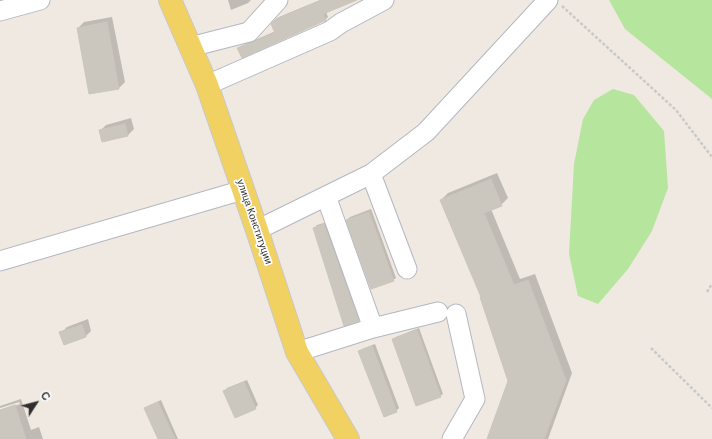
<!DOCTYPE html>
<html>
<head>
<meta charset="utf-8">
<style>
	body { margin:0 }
	#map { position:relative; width:712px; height:439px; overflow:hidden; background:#efe9e1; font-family:"DM Sans",sans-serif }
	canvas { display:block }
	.north { position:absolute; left:16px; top:383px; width:40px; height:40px; -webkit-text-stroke:3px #fff; paint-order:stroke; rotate:54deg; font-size:11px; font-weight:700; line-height:16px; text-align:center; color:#2e2e2e }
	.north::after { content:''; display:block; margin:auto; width:14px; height:18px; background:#2e2e2e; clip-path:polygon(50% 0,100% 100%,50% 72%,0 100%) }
</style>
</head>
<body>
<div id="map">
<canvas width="712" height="439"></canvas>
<div class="north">С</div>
</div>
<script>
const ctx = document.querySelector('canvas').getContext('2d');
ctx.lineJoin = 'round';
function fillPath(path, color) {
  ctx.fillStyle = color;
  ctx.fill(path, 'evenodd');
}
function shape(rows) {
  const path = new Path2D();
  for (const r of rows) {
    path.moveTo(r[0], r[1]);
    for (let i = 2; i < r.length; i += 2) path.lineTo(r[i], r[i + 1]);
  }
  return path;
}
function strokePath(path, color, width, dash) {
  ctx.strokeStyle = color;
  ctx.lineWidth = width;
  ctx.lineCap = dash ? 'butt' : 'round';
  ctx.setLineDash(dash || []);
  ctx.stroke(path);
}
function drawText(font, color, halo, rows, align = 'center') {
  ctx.font = font + ' "DM Sans",sans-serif';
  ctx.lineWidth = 3.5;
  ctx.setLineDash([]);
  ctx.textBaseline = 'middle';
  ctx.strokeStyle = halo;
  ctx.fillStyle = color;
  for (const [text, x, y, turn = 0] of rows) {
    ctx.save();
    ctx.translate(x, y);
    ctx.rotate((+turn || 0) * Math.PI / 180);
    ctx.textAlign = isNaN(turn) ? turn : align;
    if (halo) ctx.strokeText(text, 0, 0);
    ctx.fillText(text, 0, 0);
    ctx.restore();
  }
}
fillPath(shape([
	[609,0,712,0,712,99,625,29],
	[613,89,634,95,664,131,668,188,652,231,628,269,598,304,578,296,569,254,574,164,583,119,594,100]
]), '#b6e59e');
fillPath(shape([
	[228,0,251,0,248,3,231,10],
	[320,0,355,0,326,12,328,17,324,21,239,48,241,46,276,31,273,24,279,17],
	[112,17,125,82,119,88,78,28,84,22],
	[131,118,134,129,128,135,102,141,100,131,106,125],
	[497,173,508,198,501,205,491,209,520,279,535,274,572,373,548,439,488,439,509,381,482,297,441,200,448,193],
	[371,209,396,278,393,280,347,220,350,217],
	[327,222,361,317,358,320,314,228,317,225],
	[88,319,91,331,85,337,61,333,67,327],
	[419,328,443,394,440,396,393,340,396,337],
	[375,344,399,408,396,411,360,352,362,349],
	[247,380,258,405,255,408,224,391,227,388],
	[21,399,31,430,39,427,43,439,0,439,0,411,20,404,19,402,0,408,0,406],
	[161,400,178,439,159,439,145,409,148,406]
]), '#0003');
const building = shape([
	[322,0,357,0,323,14,326,21,324,21,242,58,237,48,275,33,271,24,276,19,322,0],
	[107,22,119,89,89,94,77,28,107,22],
	[125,124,128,136,102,142,99,130,125,124],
	[491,179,502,206,484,213,514,285,528,280,566,380,544,439,487,439,508,381,480,297,481,297,440,200,491,179],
	[369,212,394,281,371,289,346,220,369,212],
	[324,224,359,321,344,326,313,228,324,224],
	[82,325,86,337,64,345,59,332,82,325],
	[417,330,441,397,416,406,392,339,417,330],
	[372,346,397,412,384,417,358,351,372,346],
	[244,382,256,409,235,418,223,391,244,382],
	[158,402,175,439,158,439,144,408,158,402],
	[15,405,26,439,0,439,0,410,15,405]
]);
fillPath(building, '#cbc7bf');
strokePath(building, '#cbc5ba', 1);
const minor = shape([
	[0,11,40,0],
	[190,47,249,32,278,0],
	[207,85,330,31,341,23,384,0],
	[371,174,407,269],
	[326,196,373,328],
	[257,230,371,174,426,132,548,0],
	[0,261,243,190],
	[297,352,373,328,438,312],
	[452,439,475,399,456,314]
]);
const major = shape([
	[170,0,207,85,257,230,297,352,348,439]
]);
strokePath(minor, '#b4b7c1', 21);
strokePath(major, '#c9c9c9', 24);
strokePath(shape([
	[562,6,676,110,712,157],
	[707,292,712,284],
	[651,348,712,408]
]), '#c9c9c9', 2.5, [3, 2]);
strokePath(minor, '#fff', 19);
strokePath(major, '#f2d163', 22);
drawText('10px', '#2e2e2e', '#fff', [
	["улица Конституции",254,222,71]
]);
</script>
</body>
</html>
